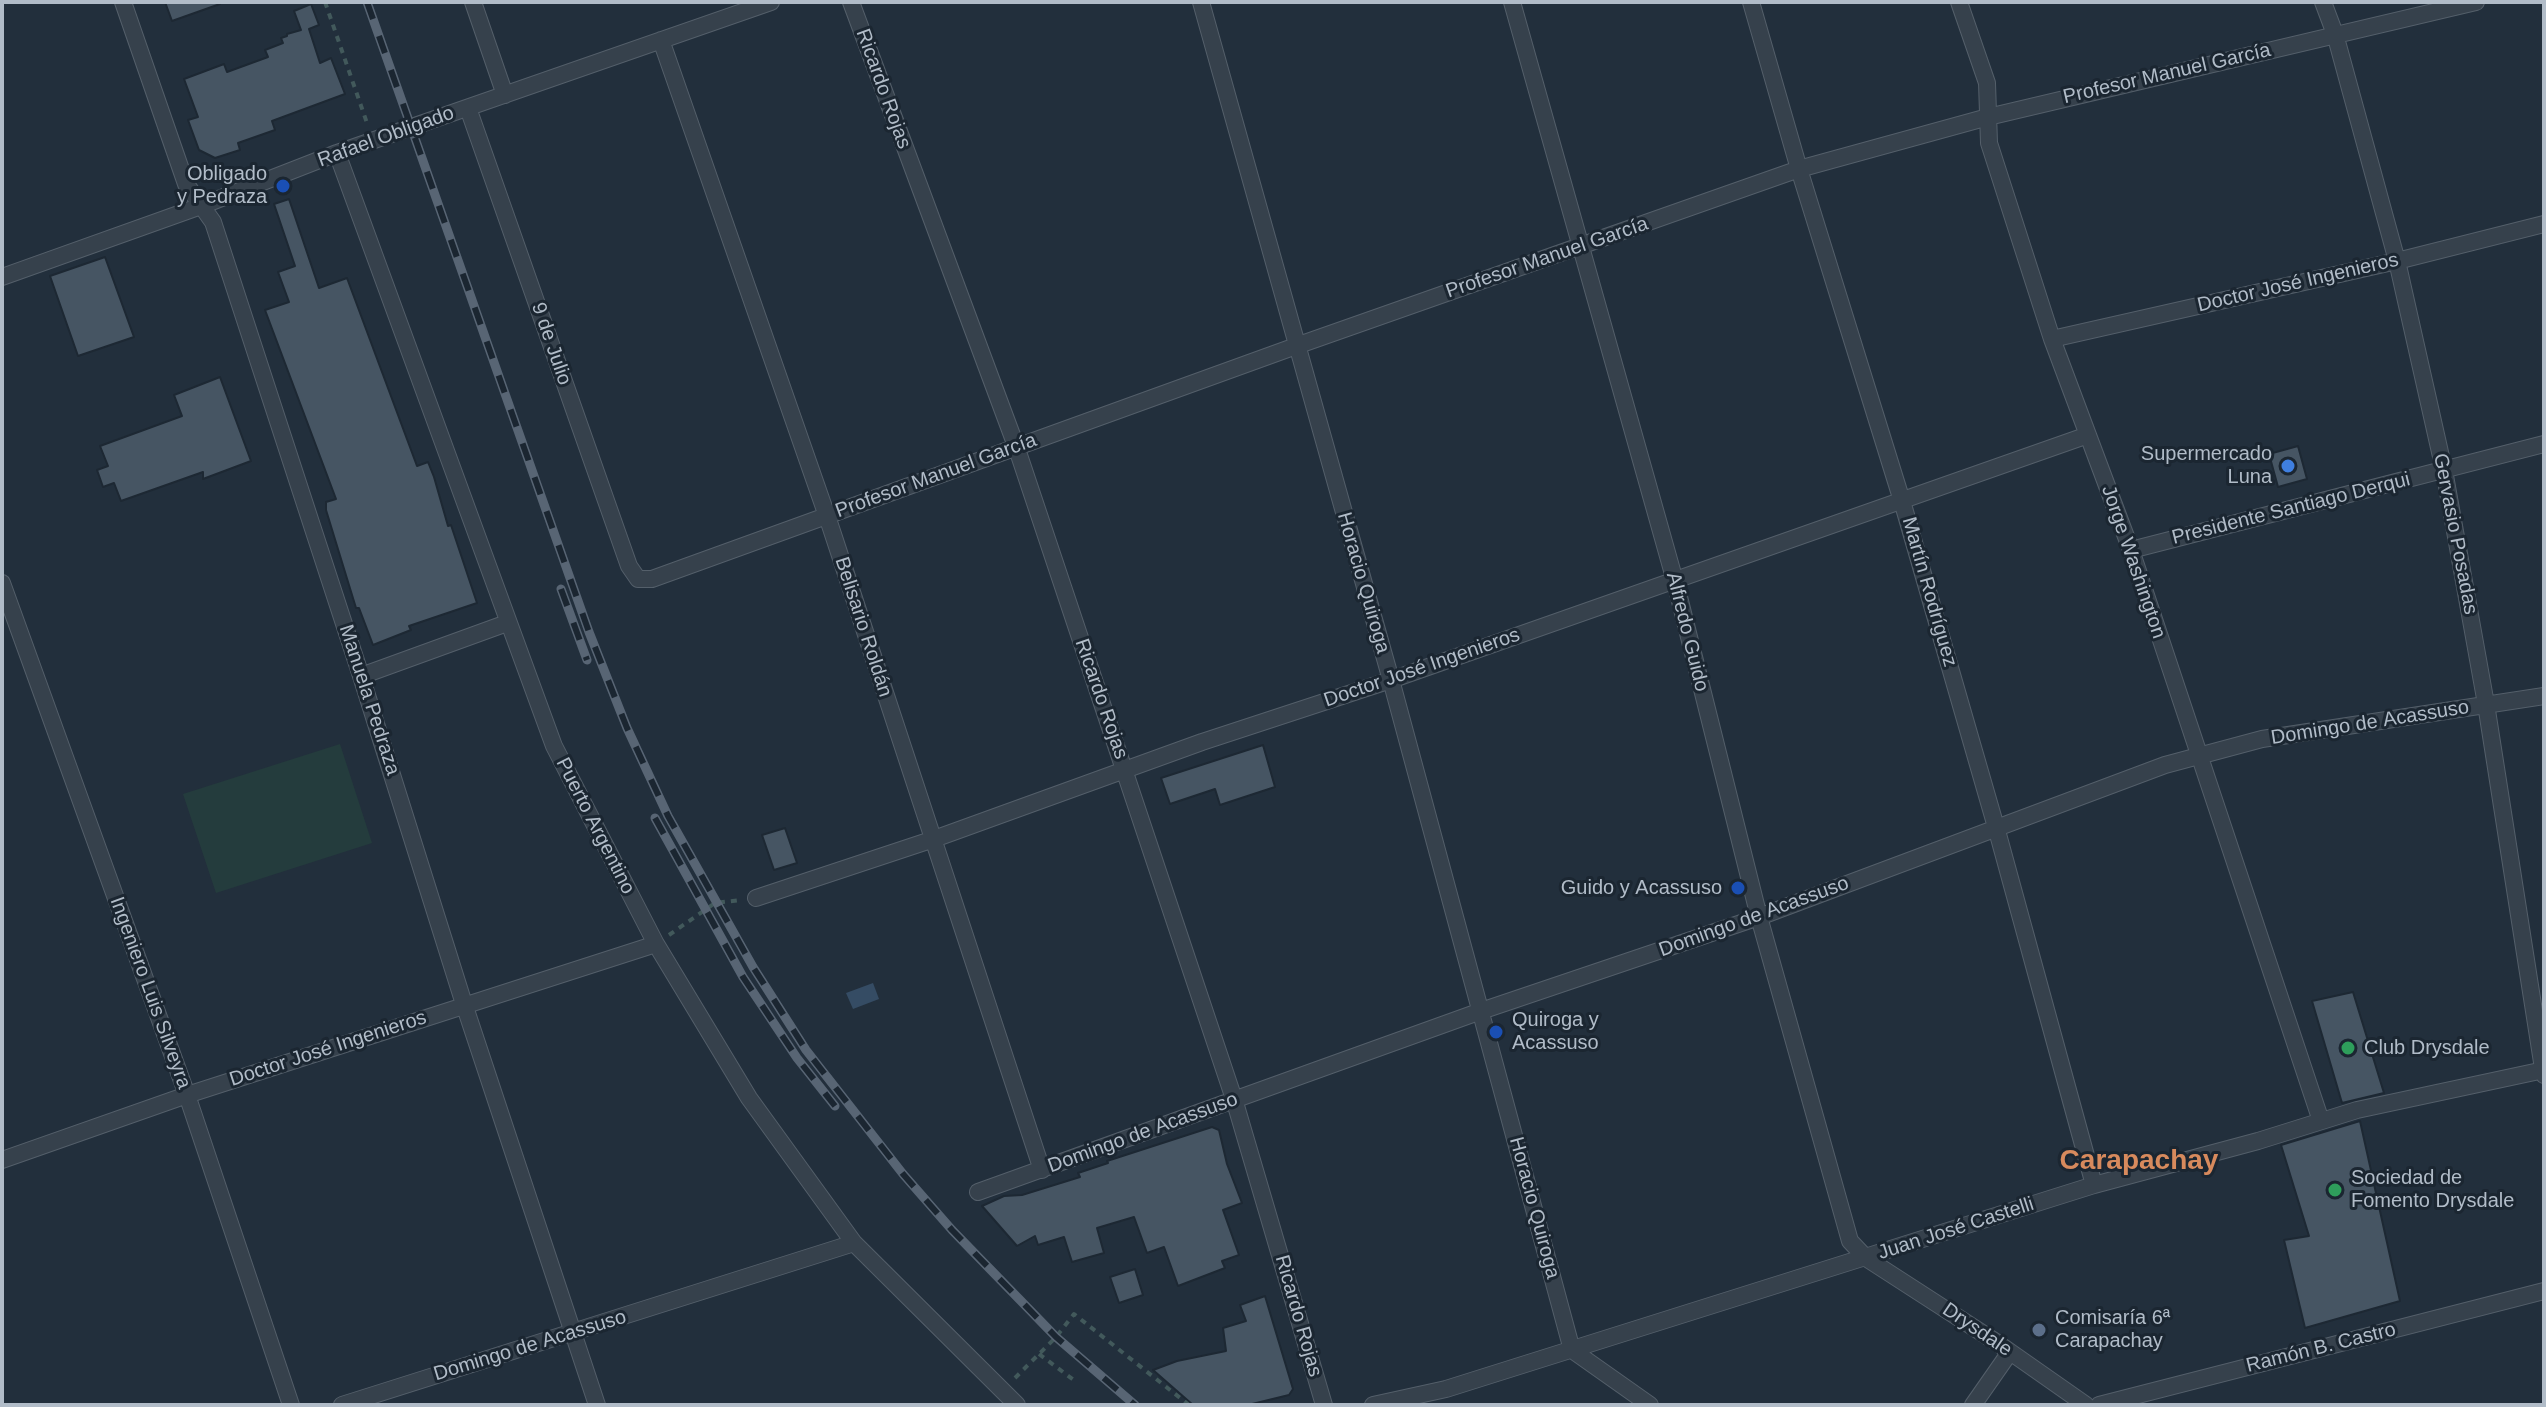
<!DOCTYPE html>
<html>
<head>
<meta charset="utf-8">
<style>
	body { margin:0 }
	#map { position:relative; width:2546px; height:1407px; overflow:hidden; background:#222f3c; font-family:Helvetica,sans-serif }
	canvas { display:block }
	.frame { position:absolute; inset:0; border:4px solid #b1bcc8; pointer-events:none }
</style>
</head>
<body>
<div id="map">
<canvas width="2546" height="1407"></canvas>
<div class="frame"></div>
</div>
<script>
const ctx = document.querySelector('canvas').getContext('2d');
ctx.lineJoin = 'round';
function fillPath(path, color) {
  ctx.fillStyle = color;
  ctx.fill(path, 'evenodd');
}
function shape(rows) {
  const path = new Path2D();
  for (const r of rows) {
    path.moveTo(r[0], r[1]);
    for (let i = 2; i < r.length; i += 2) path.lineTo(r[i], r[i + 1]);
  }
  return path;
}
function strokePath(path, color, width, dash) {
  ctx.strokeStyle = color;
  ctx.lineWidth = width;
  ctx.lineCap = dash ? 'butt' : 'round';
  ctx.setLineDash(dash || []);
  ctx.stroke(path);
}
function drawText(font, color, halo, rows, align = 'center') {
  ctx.font = font + ' Helvetica,sans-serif';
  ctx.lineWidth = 6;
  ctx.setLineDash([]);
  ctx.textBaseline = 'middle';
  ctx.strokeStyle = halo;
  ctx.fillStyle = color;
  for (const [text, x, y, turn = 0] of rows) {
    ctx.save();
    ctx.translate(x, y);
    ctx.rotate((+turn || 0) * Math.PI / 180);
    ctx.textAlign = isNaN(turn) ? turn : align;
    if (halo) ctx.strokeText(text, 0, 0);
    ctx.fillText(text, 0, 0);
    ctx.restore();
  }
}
fillPath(shape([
	[340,744,372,843,216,893,183,794]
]), '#243c3d');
fillPath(shape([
	[873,983,879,999,853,1009,846,993]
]), '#354c64');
const building = shape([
	[165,2,220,2,220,4,172,21,165,2],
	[311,4,319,25,309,29,320,63,331,58,345,94,272,121,275,130,238,143,240,150,215,158,199,150,188,120,198,117,184,79,224,64,227,72,268,57,265,50,283,43,281,38,287,36,287,34,301,30,294,11,311,4],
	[289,199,319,288,347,278,417,466,428,462,434,477,448,526,451,525,477,603,409,626,411,630,373,645,359,608,356,608,326,510,326,502,336,499,265,310,289,302,278,272,295,266,274,204,289,199],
	[105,257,134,337,78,356,50,276,105,257],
	[220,377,251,461,203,479,203,472,121,501,114,483,103,487,97,470,108,466,100,446,182,416,174,395,220,377],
	[2298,446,2307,479,2278,487,2269,454,2298,446],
	[1263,745,1275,787,1220,805,1215,789,1170,804,1161,778,1263,745],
	[785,828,797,863,774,870,762,835,785,828],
	[2353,992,2384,1093,2342,1103,2312,1001,2353,992],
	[2360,1121,2400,1301,2305,1328,2284,1240,2309,1236,2281,1145,2360,1121],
	[1212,1127,1219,1130,1227,1164,1242,1203,1223,1210,1239,1255,1222,1261,1225,1268,1178,1286,1164,1247,1147,1253,1134,1217,1097,1228,1104,1253,1072,1262,1064,1237,1038,1245,1035,1236,1017,1246,982,1206,1004,1196,1022,1195,1080,1177,1078,1173,1108,1163,1107,1161,1212,1127],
	[1135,1269,1143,1295,1119,1303,1110,1277,1135,1269],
	[1265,1296,1293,1389,1289,1395,1248,1405,1193,1405,1153,1370,1177,1361,1226,1351,1223,1328,1246,1321,1240,1305,1265,1296]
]);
fillPath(building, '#465563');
strokePath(building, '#1d2833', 2);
const street = shape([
	[123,2,186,184,213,222,361,676,464,1004,597,1405],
	[473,2,505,95],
	[851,2,1016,446,1234,1099,1324,1405],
	[1201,2,1391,680,1572,1350],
	[1512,2,1675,581,1759,917,1850,1241,1866,1258,1996,1342,2086,1405],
	[1751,2,1799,169,1902,501,1996,827,2094,1185],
	[1959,2,1987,83,1989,143,2052,339,2131,550,2321,1121],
	[2323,2,2335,34,2397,261,2444,470,2486,704,2544,1075],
	[661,40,827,516,1042,1170],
	[468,108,629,566,638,579,652,579,1296,346,1799,169,1988,117,2476,2],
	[337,153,554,746,656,944,749,1098,854,1243,1017,1405],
	[2,277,201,206,337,153,771,2],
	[2052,339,2397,261,2544,224],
	[2131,550,2544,444],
	[2,583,187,1095,291,1405],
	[361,676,507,623],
	[756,898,934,839,1202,742,1391,680,2088,435],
	[2,1160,187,1095,656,944],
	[978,1192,1481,1011,1759,917,2165,765,2262,739,2544,696],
	[1572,1350,1650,1405],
	[342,1405,854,1243],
	[1373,1405,1446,1389,2094,1185,2258,1141,2357,1110,2544,1070],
	[1973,1405,2010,1352],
	[2099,1405,2544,1291]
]);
strokePath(street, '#545f6a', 18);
strokePath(shape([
	[325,2,367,123],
	[669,935,715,903,741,900],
	[1039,1354,1075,1381],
	[1015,1378,1056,1337,1074,1314,1189,1405]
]), '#42595b', 4, [6, 6]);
strokePath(street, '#36414c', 16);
const rail = shape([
	[367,2,589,632,627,728,668,816,753,967,806,1050,903,1174,952,1230,1056,1337,1135,1405],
	[561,589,587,660],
	[655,818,743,977,797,1058,835,1106]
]);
strokePath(rail, '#586574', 9);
strokePath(rail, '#1b2631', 6, [18]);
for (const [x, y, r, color] of [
	[283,186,8,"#1a4fb4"],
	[2288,466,8,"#3f7fe0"],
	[1738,888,8,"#1a4fb4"],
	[1496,1032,8,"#1a4fb4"],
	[2348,1048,8,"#2e9e5b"],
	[2335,1190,8,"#2e9e5b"],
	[2039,1330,8,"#5c6f8a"]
]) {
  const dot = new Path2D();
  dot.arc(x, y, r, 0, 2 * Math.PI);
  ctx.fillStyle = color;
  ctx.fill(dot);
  strokePath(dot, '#1b2631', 3);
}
drawText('20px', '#b1bcc8', '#1b2631', [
	["Profesor Manuel García",2167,74,-13],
	["Ricardo Rojas",883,89,70],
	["Rafael Obligado",386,137,-20],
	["Profesor Manuel García",1547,258,-19],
	["Doctor José Ingenieros",2298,283,-13],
	["9 de Julio",551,344,71],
	["Profesor Manuel García",936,476,-20],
	["Presidente Santiago Derqui",2291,509,-14],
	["Gervasio Posadas",2455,534,79],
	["Jorge Washington",2133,562,71],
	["Horacio Quiroga",1363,583,74],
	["Martín Rodríguez",1929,592,74],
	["Belisario Roldán",863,627,72],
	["Alfredo Guido",1687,632,76],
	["Doctor José Ingenieros",1422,668,-19],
	["Ricardo Rojas",1101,699,71],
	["Manuela Pedraza",369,700,72],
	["Domingo de Acassuso",2370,723,-9],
	["Puerto Argentino",595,826,63],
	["Domingo de Acassuso",1754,917,-20],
	["Ingeniero Luis Silveyra",150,993,70],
	["Doctor José Ingenieros",328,1049,-18],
	["Domingo de Acassuso",1143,1133,-20],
	["Horacio Quiroga",1534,1208,75],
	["Juan José Castelli",1956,1229,-18],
	["Ricardo Rojas",1298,1316,74],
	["Drysdale",1977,1330,34],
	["Domingo de Acassuso",530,1346,-17],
	["Ramón B. Castro",2321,1348,-14]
]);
drawText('20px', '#b1bcc8', '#1b2631', [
	["Obligado",267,174,"right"],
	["y Pedraza",267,197,"right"],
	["Supermercado",2272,454,"right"],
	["Luna",2272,477,"right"],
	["Guido y Acassuso",1722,888,"right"],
	["Quiroga y",1512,1020],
	["Acassuso",1512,1043],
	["Club Drysdale",2364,1048],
	["Sociedad de",2351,1178],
	["Fomento Drysdale",2351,1201],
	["Comisaría 6ª",2055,1318],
	["Carapachay",2055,1341]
], 'left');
drawText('bold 28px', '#d78a5d', '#1b2631', [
	["Carapachay",2139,1161]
]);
</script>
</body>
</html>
